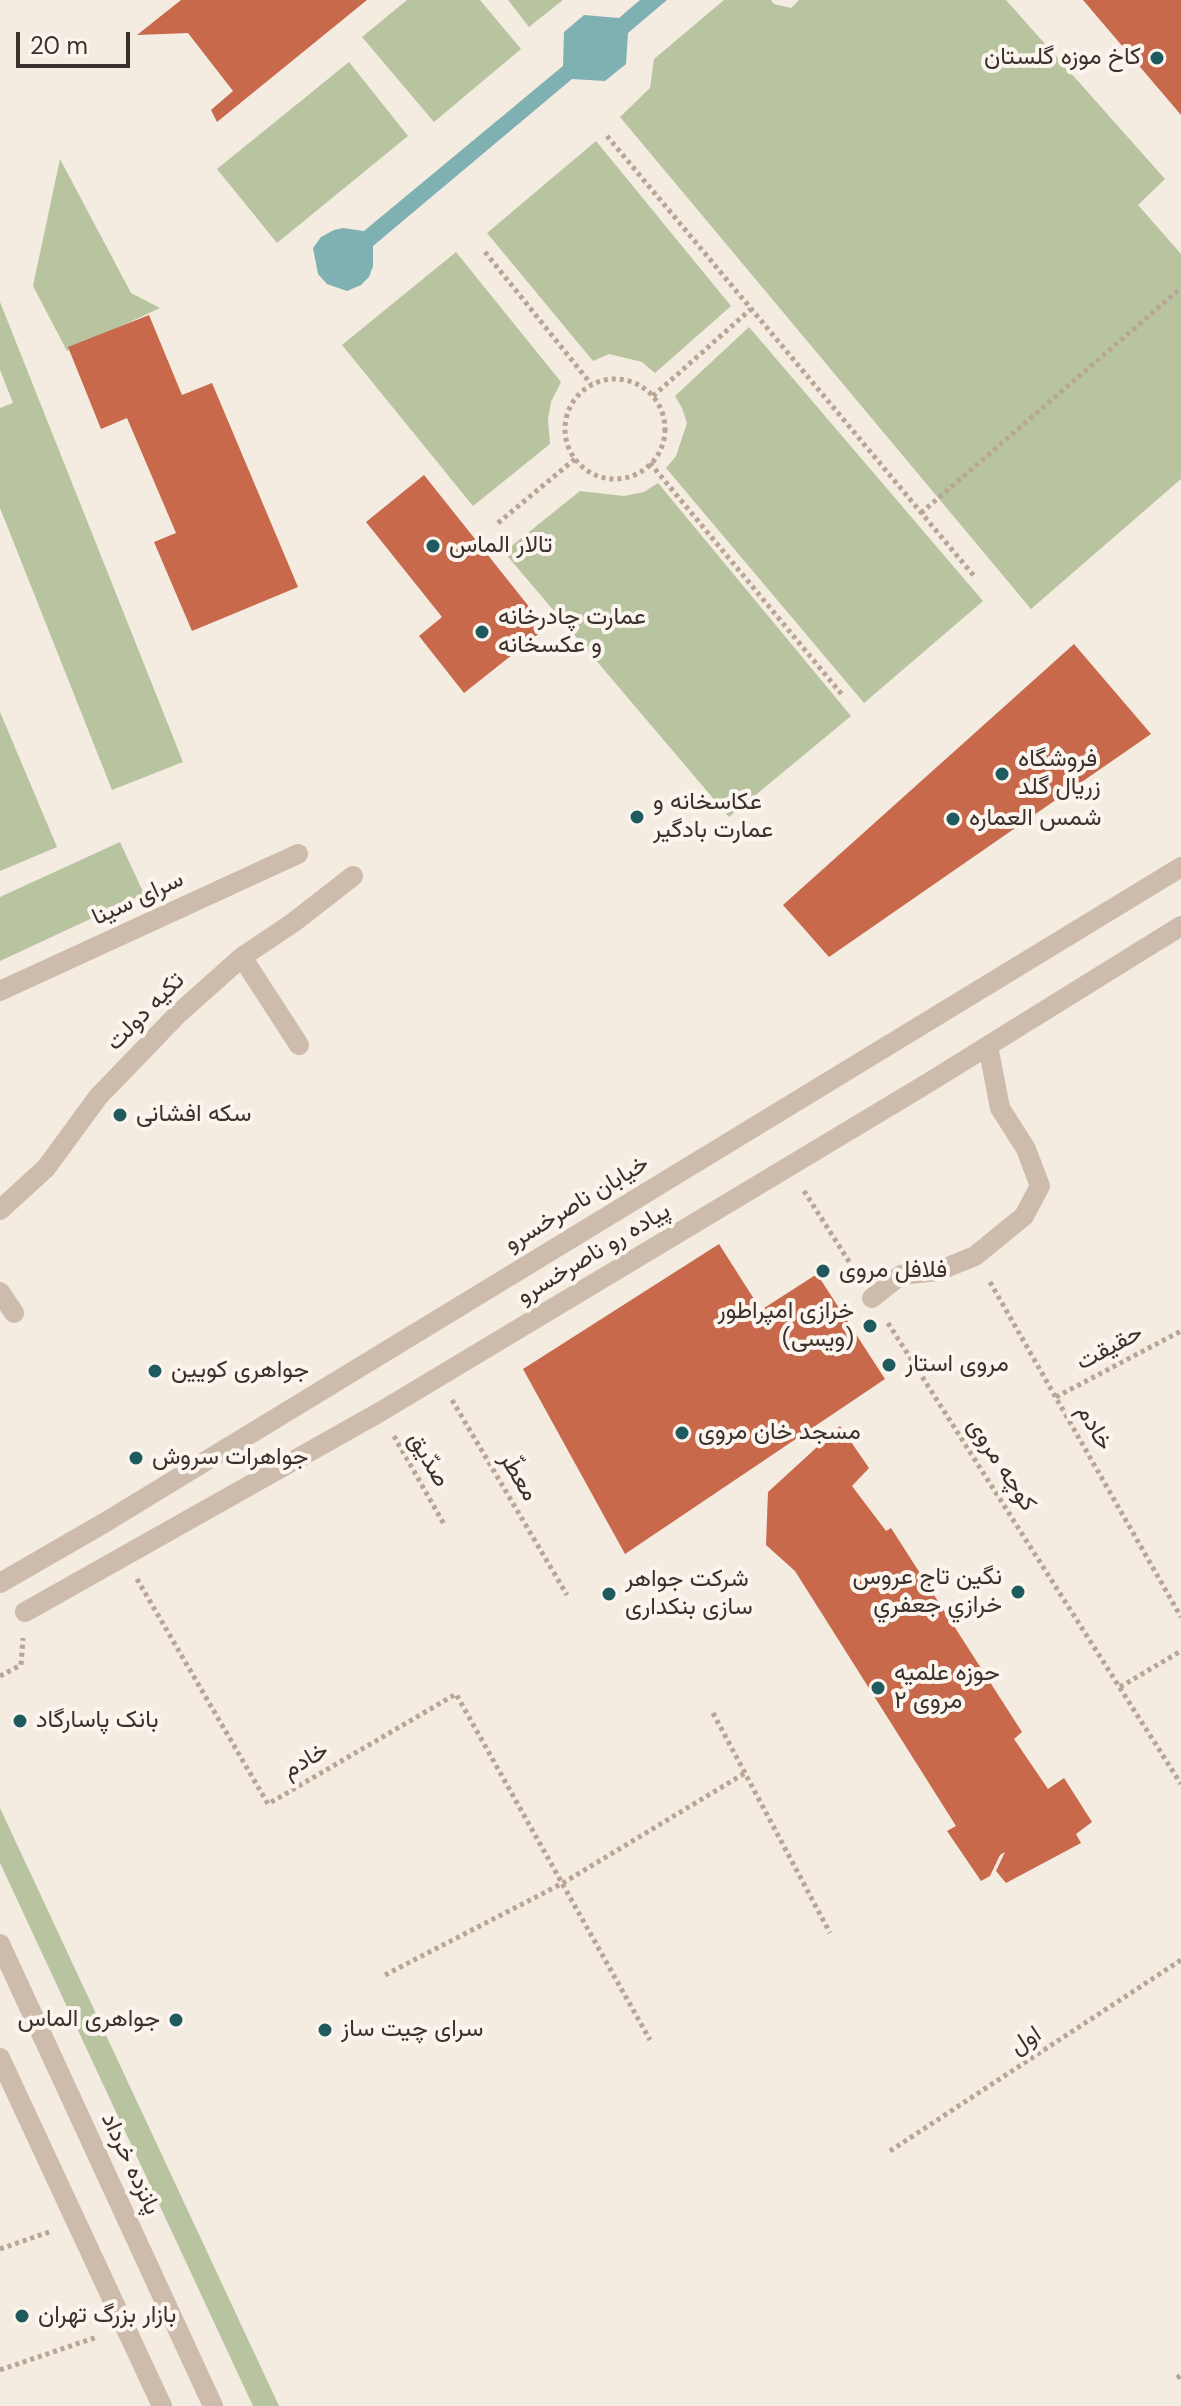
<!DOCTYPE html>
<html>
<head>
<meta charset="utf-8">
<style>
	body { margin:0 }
	#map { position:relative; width:1181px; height:2406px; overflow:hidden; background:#f4ebe1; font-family:"DM Sans",sans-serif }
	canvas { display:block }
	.scale { position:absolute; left:16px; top:32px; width:114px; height:36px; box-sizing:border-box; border:4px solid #3b302b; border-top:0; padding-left:10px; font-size:24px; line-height:28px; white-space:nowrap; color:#3b302b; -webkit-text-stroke:6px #fbf5ee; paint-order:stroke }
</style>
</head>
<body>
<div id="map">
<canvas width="1181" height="2406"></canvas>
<div class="scale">20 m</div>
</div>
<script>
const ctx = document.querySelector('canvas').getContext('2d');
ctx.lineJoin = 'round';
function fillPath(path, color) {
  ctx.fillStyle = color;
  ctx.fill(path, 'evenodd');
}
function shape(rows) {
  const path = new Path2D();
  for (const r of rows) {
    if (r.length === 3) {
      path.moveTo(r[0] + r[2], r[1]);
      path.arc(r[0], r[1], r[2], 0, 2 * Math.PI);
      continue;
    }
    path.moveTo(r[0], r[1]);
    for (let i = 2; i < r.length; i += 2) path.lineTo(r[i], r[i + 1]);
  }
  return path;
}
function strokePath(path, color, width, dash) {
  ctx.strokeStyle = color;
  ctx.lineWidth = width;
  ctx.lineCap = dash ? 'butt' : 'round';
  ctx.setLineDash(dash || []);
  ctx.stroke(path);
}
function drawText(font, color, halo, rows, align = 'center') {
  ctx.font = font + ' "DM Sans",Vazirmatn,sans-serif';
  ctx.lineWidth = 8;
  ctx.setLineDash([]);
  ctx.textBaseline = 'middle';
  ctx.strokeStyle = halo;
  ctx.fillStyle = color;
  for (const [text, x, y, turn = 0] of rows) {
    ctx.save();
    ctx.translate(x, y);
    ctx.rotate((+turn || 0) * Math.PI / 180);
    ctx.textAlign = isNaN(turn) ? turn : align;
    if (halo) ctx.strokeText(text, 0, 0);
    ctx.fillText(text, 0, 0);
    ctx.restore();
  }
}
fillPath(shape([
	[407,0,480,0,521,49,434,122,362,37],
	[508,0,563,0,529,27],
	[724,0,771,0,774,4,791,8,799,0,1006,0,1165,179,1138,205,1181,254,1181,479,1031,609,620,117,650,88,654,59],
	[349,62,408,136,277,243,217,169],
	[596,141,731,306,655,373,642,362,609,354,593,361,487,233],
	[60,159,131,293,160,308,67,351,33,286],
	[456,252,561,382,551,402,548,419,550,444,473,506,342,345],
	[0,302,183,762,112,790,0,508,0,408,13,403,0,370],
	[749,327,983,601,864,703,666,468,676,456,687,423,682,408,675,396],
	[658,483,851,716,729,817,504,552,580,491,624,496,644,492],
	[0,712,57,847,0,871],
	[120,842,144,894,0,961,0,897],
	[0,1808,279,2406,253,2406,0,1863]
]), '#b8c4a0');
fillPath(shape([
	[640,0,667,0,628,33,626,64,605,81,572,79,373,246,373,266,369,277,361,285,347,291,327,284,318,274,313,248,321,237,334,230,343,228,364,231,563,66,564,32,584,15,619,18]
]), '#7fb0b2');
fillPath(shape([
	[181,0,367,0,217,122,211,110,233,91,188,33,137,35],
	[1083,0,1181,0,1181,115],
	[149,315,182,395,212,383,298,587,192,631,154,542,176,533,127,418,101,429,68,347],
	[424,475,546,628,464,693,419,636,442,617,366,522],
	[1074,644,1151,734,829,957,783,905],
	[719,1244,761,1310,817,1274,885,1379,625,1554,523,1369],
	[840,1426,869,1468,852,1486,886,1531,891,1528,1022,1732,1014,1739,1048,1789,1064,1778,1092,1822,1076,1834,1081,1843,1006,1883,996,1871,1005,1852,1000,1855,990,1876,981,1881,947,1831,956,1826,795,1571,766,1545,768,1492]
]), '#c8694b');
strokePath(shape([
	[607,136,974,576],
	[485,252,591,384],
	[615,429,50],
	[653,396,751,309],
	[650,463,844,697],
	[921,513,1181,288],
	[498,523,575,459],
	[804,1191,857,1274],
	[990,1282,1181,1617],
	[888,1323,1181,1784],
	[1056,1397,1181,1331],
	[452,1400,567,1595],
	[394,1436,445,1526],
	[137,1579,268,1804,456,1694,650,2040],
	[0,1676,21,1665,23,1638],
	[1120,1687,1181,1651],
	[713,1713,830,1933],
	[385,1975,563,1883,745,1773],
	[890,2151,1181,1960],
	[0,2249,49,2232],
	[0,2370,97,2337],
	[1177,2378,1181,2375]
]), '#b9a596', 5, [4, 4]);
strokePath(shape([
	[0,1583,104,1523,1181,867],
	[0,1944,213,2406]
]), '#cdbbac', 20);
strokePath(shape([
	[242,957,299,1045],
	[0,991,298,854],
	[0,1210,46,1168,98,1097,178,1014,242,957,294,922,353,876],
	[0,1292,14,1313],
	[872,1298,901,1275,938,1271,975,1256,1024,1216,1040,1186,1026,1149,1000,1108,988,1046],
	[25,1612,380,1412,928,1083,1181,926],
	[0,2058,162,2406]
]), '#cdbbac', 20);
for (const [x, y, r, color] of [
	[1157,58,8,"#1f5a5e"],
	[433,546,8,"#1f5a5e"],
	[482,632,8,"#1f5a5e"],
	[1002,774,8,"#1f5a5e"],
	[637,817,8,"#1f5a5e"],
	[953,819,8,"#1f5a5e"],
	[120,1115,8,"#1f5a5e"],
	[823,1271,8,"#1f5a5e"],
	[870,1326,8,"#1f5a5e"],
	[889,1365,8,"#1f5a5e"],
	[155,1371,8,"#1f5a5e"],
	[682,1433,8,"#1f5a5e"],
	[136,1458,8,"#1f5a5e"],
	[1018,1592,8,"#1f5a5e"],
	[609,1594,8,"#1f5a5e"],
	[878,1688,8,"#1f5a5e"],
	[20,1721,8,"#1f5a5e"],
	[176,2020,8,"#1f5a5e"],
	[325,2030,8,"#1f5a5e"],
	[22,2316,8,"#1f5a5e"]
]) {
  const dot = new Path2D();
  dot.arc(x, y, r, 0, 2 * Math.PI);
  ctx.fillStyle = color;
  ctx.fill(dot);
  strokePath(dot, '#fbf5ee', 3);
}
drawText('24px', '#3b302b', '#fbf5ee', [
	["کاخ موزه گلستان",1141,58,"right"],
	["تالار الماس",449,546],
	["عمارت چادرخانه",498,618],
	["و عکسخانه",498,646],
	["فروشگاه",1018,760],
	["زریال گلد",1018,788],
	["عکاسخانه و",653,803],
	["عمارت بادگیر",653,831],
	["شمس العماره",969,819],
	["سکه افشانی",136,1115],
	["فلافل مروی",839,1271],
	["خرازی امپراطور",854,1312,"right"],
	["(ویسی)",854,1340,"right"],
	["مروی استار",905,1365],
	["جواهری کویین",171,1371],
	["مسجد خان مروی",698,1433],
	["جواهرات سروش",152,1458],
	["نگين تاج عروس",1002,1578,"right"],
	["خرازي جعفري",1002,1606,"right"],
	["شرکت جواهر",625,1580],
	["سازی بنکداری",625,1608],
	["حوزه علمیه",894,1674],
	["مروی ۲",894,1702],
	["بانک پاسارگاد",36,1721],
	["جواهری الماس",160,2020,"right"],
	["سرای چیت ساز",341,2030],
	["بازار بزرگ تهران",38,2316]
], 'left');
drawText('24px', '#3b302b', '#fbf5ee', [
	["سرای سینا",138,899,-25],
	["تکیه دولت",146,1012,-45],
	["خیابان ناصرخسرو",577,1204,-31],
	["پیاده رو ناصرخسرو",594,1254,-31],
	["حقیقت",1110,1348,-28],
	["خادم",1094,1428,60],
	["صدّیق",428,1460,60],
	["کوچه مروی",1001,1465,57],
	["معطّر",518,1477,59],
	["خادم",306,1761,-30],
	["اول",1026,2041,-33],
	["پانزده خرداد",130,2164,65]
]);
</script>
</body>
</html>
